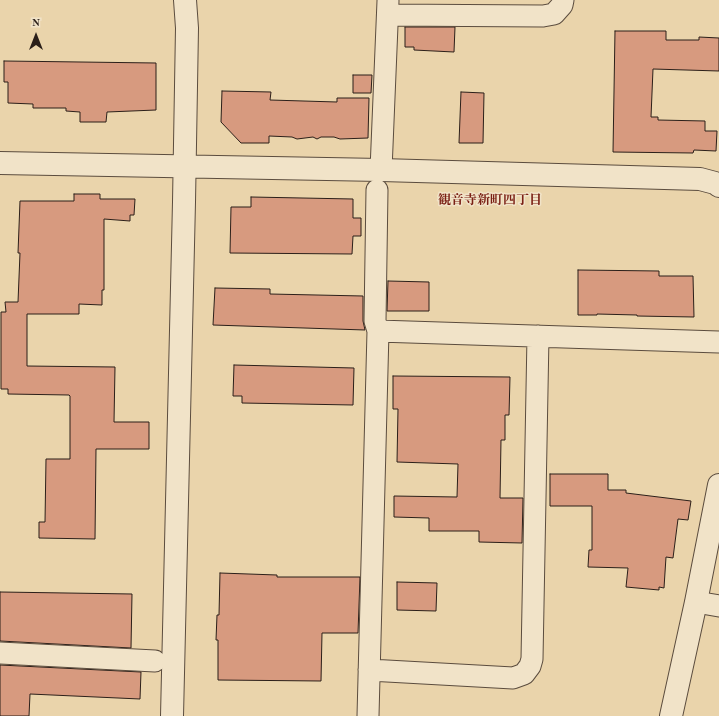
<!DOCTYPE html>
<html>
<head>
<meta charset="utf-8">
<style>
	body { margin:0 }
	#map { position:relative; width:719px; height:716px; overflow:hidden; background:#ead4ab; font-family:"Old Standard TT",serif }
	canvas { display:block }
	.north { position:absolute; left:16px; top:16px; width:40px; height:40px; -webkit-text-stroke:3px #f1e3c8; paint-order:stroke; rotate:0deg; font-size:11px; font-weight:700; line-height:16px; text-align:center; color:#2b1f19 }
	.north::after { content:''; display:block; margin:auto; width:14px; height:18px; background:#2b1f19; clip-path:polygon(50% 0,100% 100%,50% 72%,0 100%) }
</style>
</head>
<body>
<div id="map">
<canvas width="719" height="716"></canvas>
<div class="north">N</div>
</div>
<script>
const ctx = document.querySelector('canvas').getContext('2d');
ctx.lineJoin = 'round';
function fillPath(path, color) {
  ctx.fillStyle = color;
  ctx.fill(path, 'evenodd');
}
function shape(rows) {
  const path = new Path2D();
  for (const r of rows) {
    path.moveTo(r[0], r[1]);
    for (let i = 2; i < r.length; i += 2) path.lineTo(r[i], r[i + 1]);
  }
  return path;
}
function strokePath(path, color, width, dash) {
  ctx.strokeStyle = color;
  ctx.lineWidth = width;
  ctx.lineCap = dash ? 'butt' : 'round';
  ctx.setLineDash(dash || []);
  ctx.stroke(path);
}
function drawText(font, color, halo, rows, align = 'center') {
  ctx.font = font + ' "Old Standard TT","Noto Serif JP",serif';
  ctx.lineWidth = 3;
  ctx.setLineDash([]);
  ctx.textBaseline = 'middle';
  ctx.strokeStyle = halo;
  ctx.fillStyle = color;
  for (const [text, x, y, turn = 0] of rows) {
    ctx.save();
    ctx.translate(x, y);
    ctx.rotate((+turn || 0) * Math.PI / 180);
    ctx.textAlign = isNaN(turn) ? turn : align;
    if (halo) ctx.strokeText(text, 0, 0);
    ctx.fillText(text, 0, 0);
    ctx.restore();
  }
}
const building = shape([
	[405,27,455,27,454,52,414,50,414,47,405,47,405,27],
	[615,31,666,31,666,40,699,40,699,37,719,38,719,71,653,69,651,117,658,117,658,120,705,121,705,131,717,131,716,151,694,150,693,153,613,152,615,31],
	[4,61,156,63,156,110,107,112,106,122,80,122,80,112,66,111,66,108,33,108,33,104,8,103,8,82,4,82,4,61],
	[353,75,372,75,371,93,353,93,353,75],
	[222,91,271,92,270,100,337,102,337,98,369,98,368,138,340,139,334,137,321,137,317,139,313,137,297,139,292,137,269,136,269,143,241,143,221,122,222,91],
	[461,92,484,93,483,143,459,143,461,92],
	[74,194,100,194,100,199,135,199,134,215,130,215,130,221,104,219,104,290,102,290,102,305,79,304,79,314,27,314,27,366,115,367,114,422,149,422,149,449,96,449,95,539,39,538,39,522,45,522,46,459,70,459,70,396,69,395,8,394,8,389,1,389,1,312,6,312,5,302,18,302,20,253,18,253,20,201,74,201,74,194],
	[251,197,353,199,353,218,361,218,361,236,353,236,352,254,230,253,231,207,251,207,251,197],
	[578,270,659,271,659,276,693,276,694,317,637,316,637,315,597,314,597,315,578,315,578,270],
	[388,281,429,282,429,311,387,311,388,281],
	[215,288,270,289,270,294,363,296,363,321,365,330,213,325,215,288],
	[234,365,354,368,353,405,242,403,242,396,233,396,234,365],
	[393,376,510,377,509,415,505,415,505,440,501,440,500,498,523,498,522,543,479,542,479,531,429,531,429,518,394,517,394,496,457,497,458,464,397,462,398,409,393,409,393,376],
	[550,474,608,474,608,490,626,490,626,493,691,501,688,520,678,519,673,558,666,557,664,588,659,587,659,590,626,587,628,568,588,567,589,550,592,550,592,506,550,506,550,474],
	[220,573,277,575,277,577,360,577,358,633,322,633,321,681,218,680,218,640,216,640,217,615,219,615,220,573],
	[397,582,437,583,436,611,397,610,397,582],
	[0,592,132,594,131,648,0,641,0,592],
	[0,665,141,672,140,699,30,694,29,716,0,716,0,665]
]);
fillPath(building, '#d79a7f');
strokePath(building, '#2b1f19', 1);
const minor = shape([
	[388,15,543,16,554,14,562,5,563,0],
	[381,170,388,1],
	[377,190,375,321,378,331],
	[696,602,719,606],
	[0,653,155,661],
	[369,670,513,678,524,674,530,666,532,659,538,336],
	[368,716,378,331,719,342]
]);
const tertiary = shape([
	[0,163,381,170,700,179,715,183,719,186],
	[172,716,184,202,187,28,185,0],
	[671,716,696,602,719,485]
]);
strokePath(minor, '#5b4c3e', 23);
strokePath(tertiary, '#5b4c3e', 24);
strokePath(minor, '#f1e3c8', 21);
strokePath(tertiary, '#f1e3c8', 22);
drawText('bold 13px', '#7a1f14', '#f1e3c8', [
	["観音寺新町四丁目",490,201]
]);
</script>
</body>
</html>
